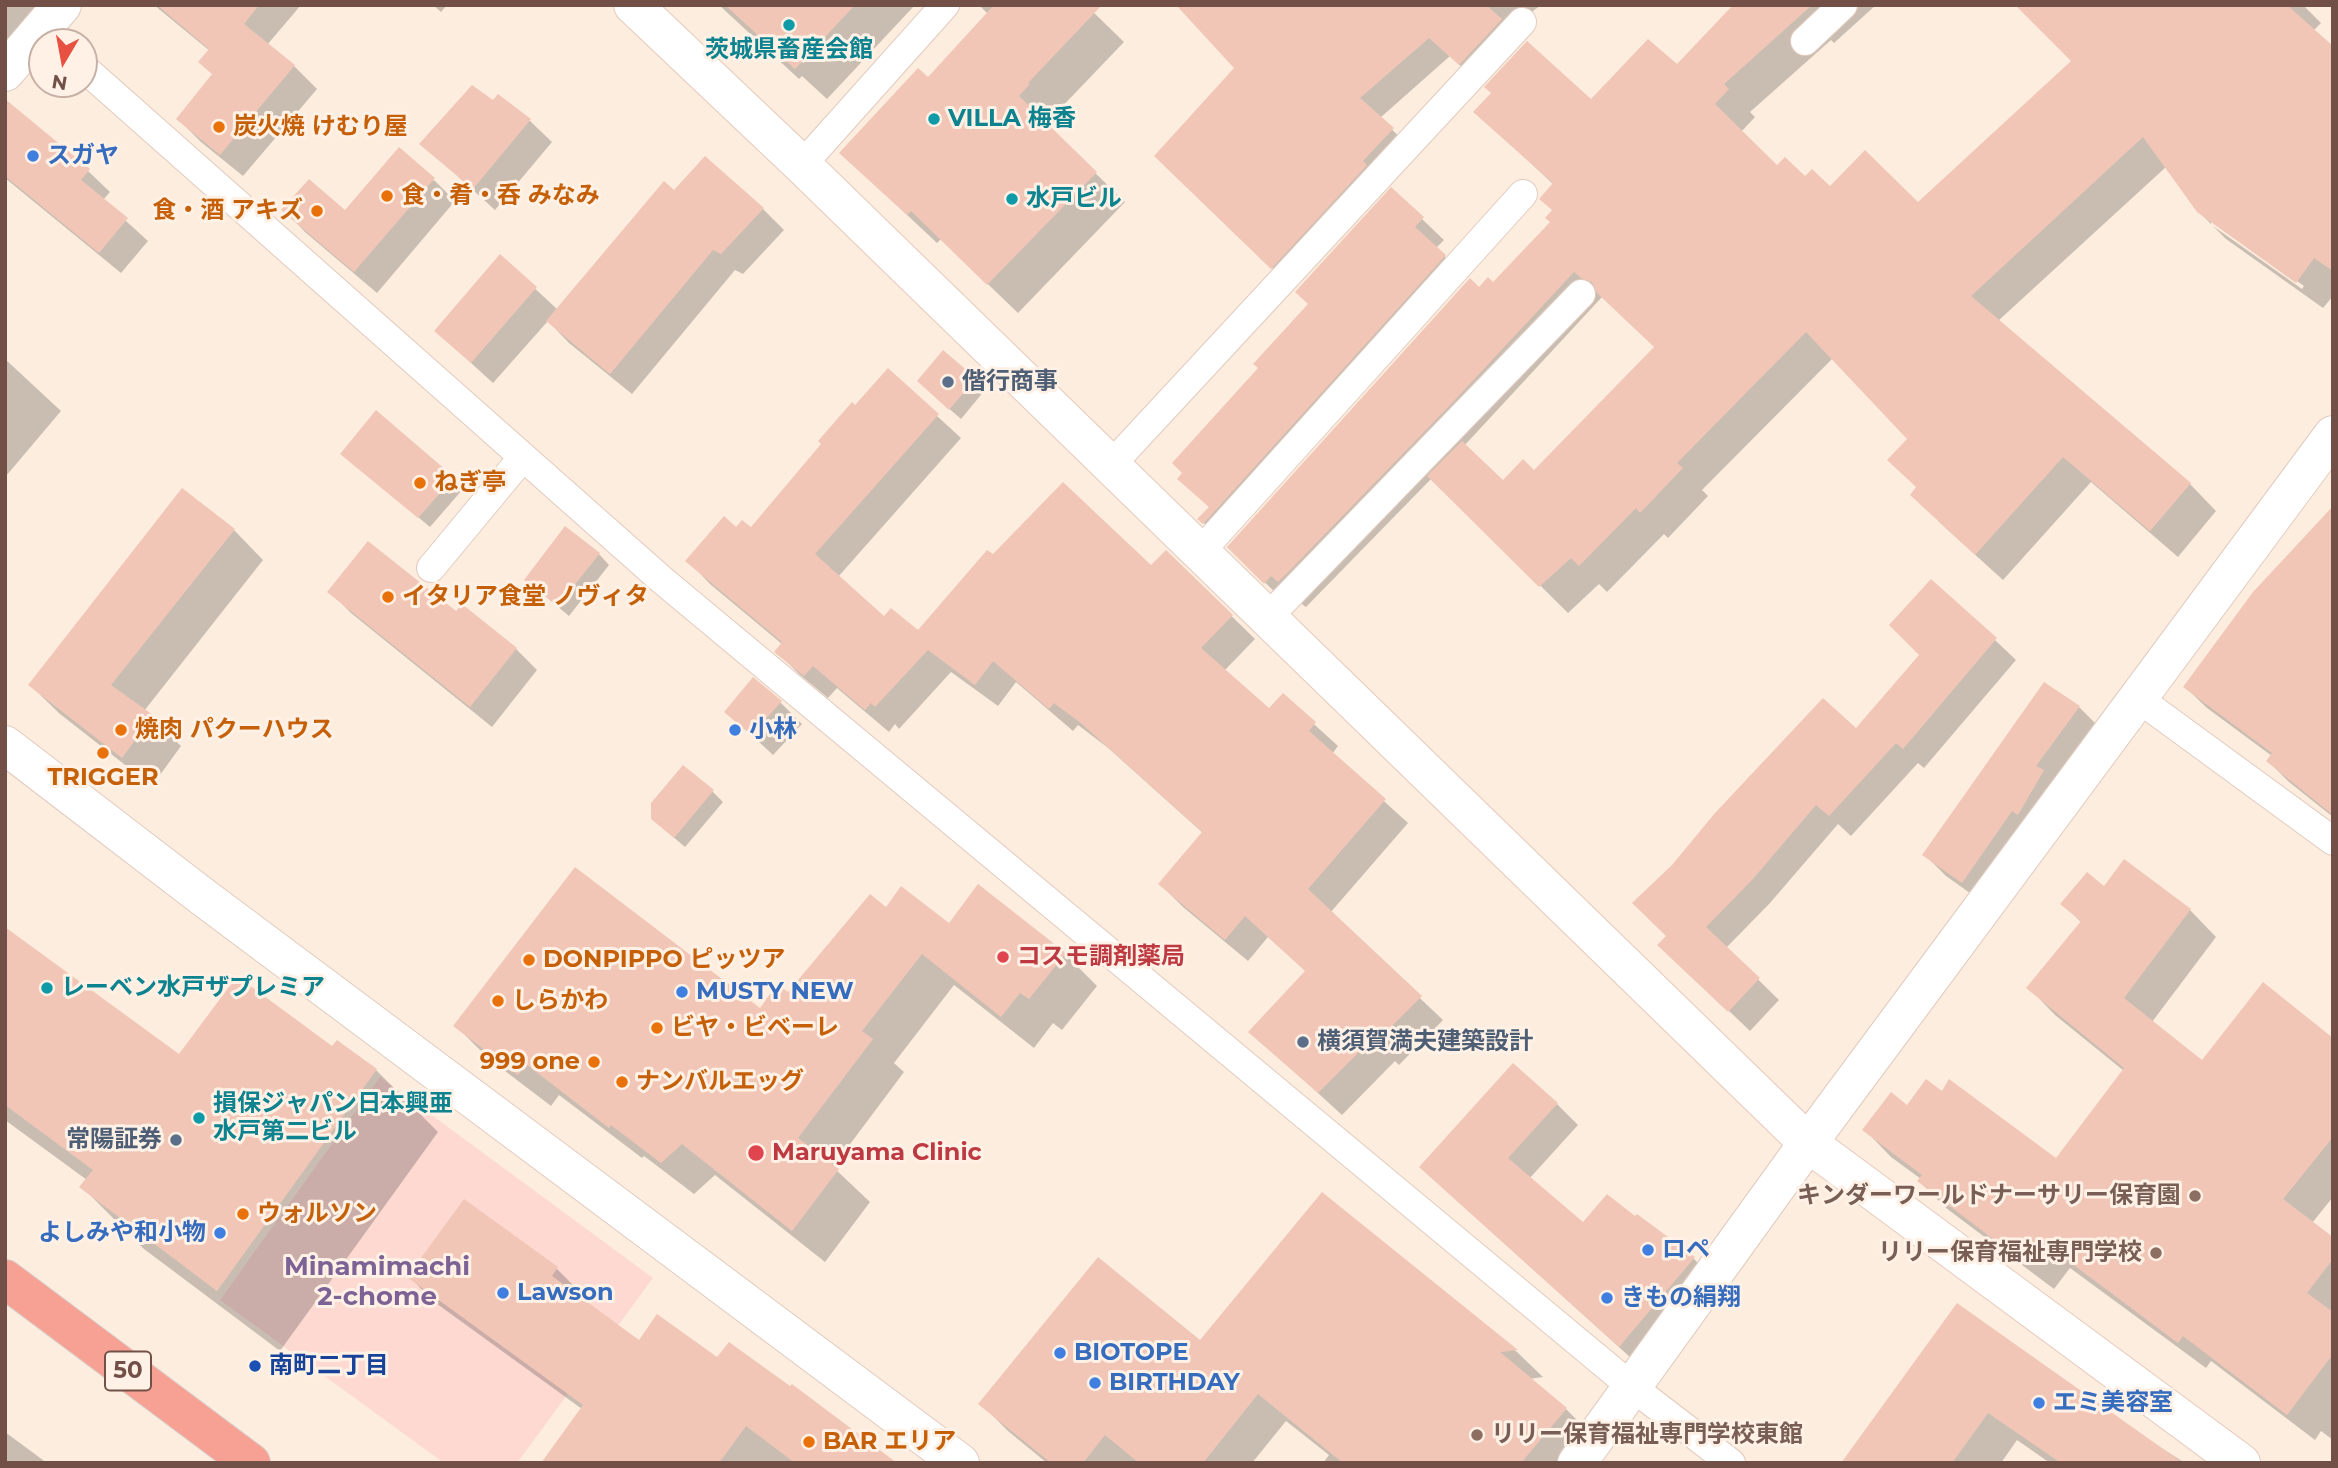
<!DOCTYPE html>
<html>
<head>
<meta charset="utf-8">
<style>
	body { margin:0 }
	#map { position:relative; width:2338px; height:1468px; overflow:hidden; background:#fceddf; font-family:Montserrat,sans-serif }
	canvas { display:block }
	.frame { position:absolute; inset:0; border:7px solid #725047; pointer-events:none }
	.north { position:absolute; left:28px; top:28px; width:70px; height:70px; box-sizing:border-box; background:#fff1e5; border:2px solid #c7b1a6; border-radius:50%; rotate:190deg; font-size:19px; font-weight:700; line-height:28px; text-align:center; color:#725047 }
	.north::after { content:''; display:block; margin:auto; width:24px; height:32px; background:#e85042; clip-path:polygon(50% 0,100% 100%,50% 72%,0 100%) }
</style>
</head>
<body>
<div id="map">
<canvas width="2338" height="1468"></canvas>
<div class="frame"></div>
<div class="north">N</div>
</div>
<script>
const ctx = document.querySelector('canvas').getContext('2d');
ctx.lineJoin = 'round';
function fillPath(path, color) {
  ctx.fillStyle = color;
  ctx.fill(path, 'evenodd');
}
function shape(rows) {
  const path = new Path2D();
  for (const r of rows) {
    path.moveTo(r[0], r[1]);
    for (let i = 2; i < r.length; i += 2) path.lineTo(r[i], r[i + 1]);
  }
  return path;
}
function strokePath(path, color, width, dash) {
  ctx.strokeStyle = color;
  ctx.lineWidth = width;
  ctx.lineCap = dash ? 'butt' : 'round';
  ctx.setLineDash(dash || []);
  ctx.stroke(path);
}
function drawText(font, color, halo, rows, align = 'center') {
  ctx.font = font + ' Montserrat,"Noto Sans JP",sans-serif';
  ctx.lineWidth = 6;
  ctx.setLineDash([]);
  ctx.textBaseline = 'middle';
  ctx.strokeStyle = halo;
  ctx.fillStyle = color;
  for (const [text, x, y, turn = 0] of rows) {
    ctx.save();
    ctx.translate(x, y);
    ctx.rotate((+turn || 0) * Math.PI / 180);
    ctx.textAlign = isNaN(turn) ? turn : align;
    if (halo) ctx.strokeText(text, 0, 0);
    ctx.fillText(text, 0, 0);
    ctx.restore();
  }
}
fillPath(shape([
	[380,1077,653,1278,517,1463,444,1463,220,1300]
]), '#fdd9d2');
fillPath(shape([
	[5,5,62,5,5,75],
	[154,5,301,5,267,45,294,66,317,89,243,176,201,142,178,119,213,75,210,51],
	[433,5,447,5,441,12],
	[719,5,915,5,827,99,802,76,799,79],
	[979,5,1086,5,1124,42,1056,113,1058,115,1047,126,1125,202,1018,313,941,239,937,243,841,153,928,80,988,14],
	[1191,5,1541,5,1509,29,1480,84,1450,56,1380,118,1412,149,1292,287,1176,176,1237,68],
	[1735,5,1876,5,1834,43,1831,40,1750,112,1755,117,1741,132,1777,168,1830,189,1918,205,2220,5,2303,5,2321,23,2313,31,2333,48,2333,296,2323,308,2226,239,2213,226,2302,289,2304,286,2211,220,2211,224,2198,211,2166,167,1998,321,2190,484,2216,511,2178,557,2091,482,2003,580,1939,522,1917,488,1909,439,1833,358,1702,490,1708,496,1668,538,1664,534,1607,592,1599,584,1568,613,1432,478,1306,607,1299,602,1292,609,1229,547,1480,289,1493,284,1552,222,1554,185,1476,112,1591,101,1677,67],
	[1602,297,1656,348,1534,472,1503,483,1464,446],
	[498,97,530,121,552,142,495,210,422,144,493,102],
	[5,127,88,171,110,192,103,200,148,241,121,273,5,178],
	[434,180,455,201,377,293,305,232,284,210,345,212],
	[674,192,763,209,784,230,743,274,735,270,632,394,569,343,548,321,493,383,436,331,501,257,558,310],
	[1422,219,1444,240,1436,248,1466,277,1225,544,1200,519,1210,508,1180,479,1260,369],
	[943,353,985,390,961,419,930,392],
	[5,359,61,411,6,476,5,476],
	[888,371,961,438,838,577,884,619,918,632,993,557,1151,568,1166,552,1255,639,1224,671,1269,710,1283,696,1338,746,1332,754,1408,823,1330,913,1443,1020,1399,1065,1395,1061,1342,1115,1251,1032,1307,972,1268,937,1248,961,1183,907,1160,884,1203,833,1107,747,1078,725,1073,731,1016,682,998,706,951,672,899,729,895,724,889,732,837,688,828,698,799,674,776,651,782,644,710,584,688,561,736,529,751,529],
	[342,454,453,478,463,489,430,527],
	[234,530,263,560,144,711,181,746,152,786,60,714,30,685],
	[2333,536,2333,817,2289,782,2268,761,2272,756,2207,708,2185,687],
	[599,554,609,565,569,616,526,580],
	[330,592,457,613,516,649,537,670,492,727,351,613],
	[1995,640,2016,660,1924,768,1918,763,1851,836,1838,824,1770,903,1726,948,1779,1000,1750,1031,1660,945,1856,730],
	[780,702,802,724,773,755,727,712],
	[2079,707,2100,728,1984,903,1946,876,1925,855],
	[712,791,723,802,685,847,664,829],
	[2104,889,2190,910,2216,937,2152,1022,2202,1063,2333,1040,2333,1197,2312,1223,2333,1239,2333,1440,2321,1431,2315,1440,2211,1361,2206,1368,2070,1268,2054,1289,1946,1208,1919,1181,1921,1179,1891,1157,1865,1130,1908,1108,1942,1093,2056,1160,2124,1071,2055,1015,2029,988,2082,923,2062,904],
	[886,909,1065,954,1097,986,1062,1030,1053,1023,1034,1048,954,985,894,1063,904,1072,833,1167,870,1202,825,1262,715,1175,694,1194,644,1156,642,1158,559,1095,551,1106,488,1058,456,1026,760,1010,789,994],
	[5,929,179,1057,333,1049,376,1070,438,1132,280,1351,144,1249,82,1187,87,1180,5,1120],
	[1557,1104,1578,1125,1529,1179,1583,1224,1635,1219,1637,1216,1694,1259,1715,1280,1641,1367,1443,1188],
	[1322,1194,1517,1352,1543,1377,1529,1379,1566,1409,1593,1436,1571,1463,1323,1463,1329,1455,1286,1421,1252,1463,1047,1463,1008,1431,981,1404,1201,1342],
	[465,1201,557,1269,581,1293,578,1298,639,1343,718,1360,894,1463,543,1463,582,1409,433,1301,409,1276],
	[1958,1305,2135,1431,2185,1463,2050,1463,2017,1440,2001,1463,1843,1463],
	[5,1432,47,1463,5,1463]
]), '#0003');
fillPath(shape([
	[157,5,259,5,244,24,295,65,220,155,176,119,212,74,198,62,209,49],
	[725,5,855,5,795,69],
	[994,5,1102,5,1028,83,1030,84,1019,96,1097,172,987,285,911,211,907,215,839,153,918,68,928,77],
	[1176,5,1486,5,1502,19,1459,65,1429,38,1360,98,1394,128,1363,161,1367,165,1271,269,1154,156,1234,68],
	[1733,5,1812,5,1724,84,1729,89,1715,104,1777,165,1785,157,1805,176,1812,169,1830,186,1865,150,1918,202,2071,61,2015,5,2287,5,2333,46,2333,271,2314,258,2296,283,2197,212,2143,137,1971,296,2191,483,2150,531,2063,457,1975,555,1910,495,1916,487,1887,460,1907,439,1806,332,1677,463,1683,468,1640,513,1636,508,1579,566,1571,558,1539,587,1427,476,1462,441,1503,480,1523,459,1534,470,1654,347,1597,293,1592,282,1581,278,1574,272,1452,403,1293,567,1278,582,1271,576,1264,584,1227,547,1470,278,1479,287,1488,277,1493,282,1550,222,1545,218,1552,210,1539,199,1553,183,1473,112,1491,93,1484,87,1527,41,1591,99,1648,39,1677,64],
	[472,85,493,100,498,94,531,119,473,189,419,144],
	[5,99,90,169,81,180,128,218,99,253,5,176],
	[399,147,435,178,354,272,281,210,309,179,345,210],
	[705,156,764,208,721,254,713,250,610,374,546,321,664,181,674,190],
	[1391,187,1424,217,1415,227,1446,255,1203,524,1197,519,1209,507,1177,479,1182,473,1172,463,1258,368,1253,364,1308,304,1295,292],
	[500,254,537,287,471,363,434,331],
	[943,350,976,378,949,410,917,381],
	[888,368,939,414,815,554,884,616,891,608,918,630,987,550,993,554,1063,482,1151,565,1166,550,1233,615,1201,648,1269,708,1283,693,1316,722,1309,731,1386,799,1308,889,1422,996,1375,1043,1371,1040,1318,1093,1248,1032,1305,971,1245,916,1225,940,1158,884,1202,832,1082,724,1054,703,1049,709,993,661,975,685,928,650,875,707,871,703,865,710,813,666,804,676,774,652,782,642,685,561,724,516,736,527,742,520,751,527,821,444,818,441,852,402,855,405],
	[376,410,454,477,418,518,340,454],
	[182,488,235,529,111,685,153,715,122,758,28,685],
	[2333,506,2333,815,2266,761,2272,753,2183,687,2253,592],
	[565,526,600,553,558,606,524,580],
	[368,541,456,611,462,604,517,648,470,707,327,592],
	[1931,579,1997,638,1903,749,1896,743,1829,816,1816,805,1752,880,1706,927,1760,978,1728,1012,1657,945,1666,936,1632,903,1672,865,1715,813,1823,698,1856,728,1919,655,1889,625],
	[753,677,782,701,751,735,724,712],
	[2044,682,2080,706,2036,766,2044,770,2018,815,2012,811,1962,883,1922,855],
	[683,765,714,790,674,838,651,819,651,803],
	[2124,859,2191,909,2124,998,2202,1060,2263,982,2333,1038,2333,1137,2283,1199,2333,1237,2333,1259,2307,1293,2333,1312,2333,1354,2287,1415,2183,1336,2178,1343,2043,1242,2026,1264,1917,1181,1922,1175,1862,1130,1891,1092,1907,1105,1926,1079,1942,1091,1949,1079,2056,1158,2124,1068,2026,988,2081,921,2060,904,2087,872,2104,886],
	[575,867,760,1008,777,984,788,992,870,894,886,907,901,886,949,923,978,884,1066,953,1029,999,1020,993,1001,1017,922,954,862,1031,873,1039,798,1138,839,1169,792,1231,682,1144,661,1163,611,1125,609,1128,526,1064,518,1075,453,1026],
	[5,927,179,1054,237,976,332,1046,337,1040,377,1069,217,1291,79,1187,93,1170,5,1105],
	[1513,1063,1558,1103,1508,1158,1583,1222,1607,1194,1635,1216,1637,1214,1695,1257,1619,1347,1419,1167],
	[1322,1192,1518,1350,1500,1352,1567,1408,1521,1463,1343,1463,1258,1394,1203,1463,1139,1463,1105,1435,1083,1463,1051,1463,978,1404,1098,1257,1200,1340],
	[464,1199,558,1267,552,1276,639,1340,657,1314,717,1357,729,1342,790,1386,792,1384,897,1463,795,1463,746,1426,719,1463,541,1463,583,1405,407,1277],
	[1957,1303,2183,1463,2061,1463,1988,1413,1952,1463,1841,1463]
]), '#f2c6b6');
const lane = shape([
	[1805,41,1843,5],
	[84,68,662,580,1632,1387,1731,1463],
	[802,165,945,5],
	[1111,465,1522,22],
	[1200,552,1523,194],
	[431,568,523,457],
	[1267,618,1581,294],
	[2139,699,2333,841]
]);
const street = shape([
	[5,72,62,5],
	[5,745,203,897,960,1463],
	[1577,1463,1808,1143,2333,435]
]);
const secondary = shape([
	[633,5,802,165,1808,1143,2241,1463]
]);
const highway = shape([
	[5,1279,251,1463]
]);
strokePath(lane, '#e2cabe', 30);
strokePath(street, '#e2cabe', 40);
strokePath(secondary, '#e7c9bb', 40);
strokePath(highway, '#d8cecb', 40);
strokePath(lane, '#fff', 28);
strokePath(street, '#fff', 38);
strokePath(secondary, '#fff', 38);
strokePath(highway, '#f7a194', 38);
for (const [x, y, r, color] of [
	[789,25,7,"#0f9aa8"],
	[934,119,7,"#0f9aa8"],
	[219,127,7,"#e8710a"],
	[33,156,7,"#3f7fe0"],
	[387,196,7,"#e8710a"],
	[1012,199,7,"#0f9aa8"],
	[317,211,7,"#e8710a"],
	[948,382,7,"#5c6f8a"],
	[420,483,7,"#e8710a"],
	[388,597,7,"#e8710a"],
	[121,730,7,"#e8710a"],
	[735,730,7,"#3f7fe0"],
	[103,753,7,"#e8710a"],
	[1003,957,7,"#e0444e"],
	[529,960,7,"#e8710a"],
	[47,988,7,"#0f9aa8"],
	[682,992,7,"#3f7fe0"],
	[498,1001,7,"#e8710a"],
	[657,1028,7,"#e8710a"],
	[1303,1042,7,"#5c6f8a"],
	[594,1062,7,"#e8710a"],
	[622,1082,7,"#e8710a"],
	[199,1118,7,"#0f9aa8"],
	[176,1140,7,"#5c6f8a"],
	[756,1153,9,"#e0444e"],
	[2195,1196,7,"#8d6e63"],
	[243,1214,7,"#e8710a"],
	[220,1233,7,"#3f7fe0"],
	[1648,1250,7,"#3f7fe0"],
	[2156,1253,7,"#8d6e63"],
	[503,1293,7,"#3f7fe0"],
	[1607,1298,7,"#3f7fe0"],
	[1060,1353,7,"#3f7fe0"],
	[255,1366,7,"#1a4fb4"],
	[1095,1383,7,"#3f7fe0"],
	[2039,1403,7,"#3f7fe0"],
	[1477,1435,7,"#8d6e63"],
	[809,1442,7,"#e8710a"]
]) {
  const dot = new Path2D();
  dot.arc(x, y, r, 0, 2 * Math.PI);
  ctx.fillStyle = color;
  ctx.fill(dot);
  strokePath(dot, '#fff1e5', 2.5);
}
for (const [x, y, w] of [
	[128,1371,46]
]) {
  const box = new Path2D();
  box.roundRect(x - w / 2, y - 19.5, w, 39, 5);
  ctx.fillStyle = '#fff1e5';
  ctx.fill(box);
  strokePath(box, '#725047', 2);
}
drawText('bold 23px', '#725047', null, [
	["50",128,1371]
]);
drawText('bold 24px', '#0d838f', '#fff1e5', [
	["茨城県畜産会館",789,50,"center"],
	["VILLA 梅香",948,119],
	["水戸ビル",1026,199],
	["レーベン水戸ザプレミア",61,988],
	["損保ジャパン日本興亜",213,1104],
	["水戸第二ビル",213,1132]
], 'left');
drawText('bold 24px', '#c56008', '#fff1e5', [
	["炭火焼 けむり屋",233,127],
	["食・肴・呑 みなみ",401,196],
	["食・酒 アキズ",303,211,"right"],
	["ねぎ亭",434,483],
	["イタリア食堂 ノヴィタ",402,597],
	["焼肉 パクーハウス",135,730],
	["TRIGGER",103,778,"center"],
	["DONPIPPO ピッツア",543,960],
	["しらかわ",512,1001],
	["ビヤ・ビベーレ",671,1028],
	["999 one",580,1062,"right"],
	["ナンバルエッグ",636,1082],
	["ウォルソン",257,1214],
	["BAR エリア",823,1442]
], 'left');
drawText('bold 24px', '#366cbe', '#fff1e5', [
	["スガヤ",47,156],
	["小林",749,730],
	["MUSTY NEW",696,992],
	["よしみや和小物",206,1233,"right"],
	["ロペ",1662,1250],
	["Lawson",517,1293],
	["きもの絹翔",1621,1298],
	["BIOTOPE",1074,1353],
	["BIRTHDAY",1109,1383],
	["エミ美容室",2053,1403]
], 'left');
drawText('bold 24px', '#4e5e75', '#fff1e5', [
	["偕行商事",962,382],
	["横須賀満夫建築設計",1317,1042],
	["常陽証券",162,1140,"right"]
], 'left');
drawText('bold 24px', '#be3a42', '#fff1e5', [
	["コスモ調剤薬局",1017,957],
	["Maruyama Clinic",772,1153]
], 'left');
drawText('bold 24px', '#785e54', '#fff1e5', [
	["キンダーワールドナーサリー保育園",2181,1196],
	["リリー保育福祉専門学校",2142,1253],
	["リリー保育福祉専門学校東館",1491,1435,"left"]
], 'right');
drawText('bold 24px', '#164399', '#fff1e5', [
	["南町二丁目",269,1366]
], 'left');
drawText('bold 26px', '#7d6296', '#fff1e5', [
	["Minamimachi",377,1267],
	["2-chome",377,1297]
]);
</script>
</body>
</html>
